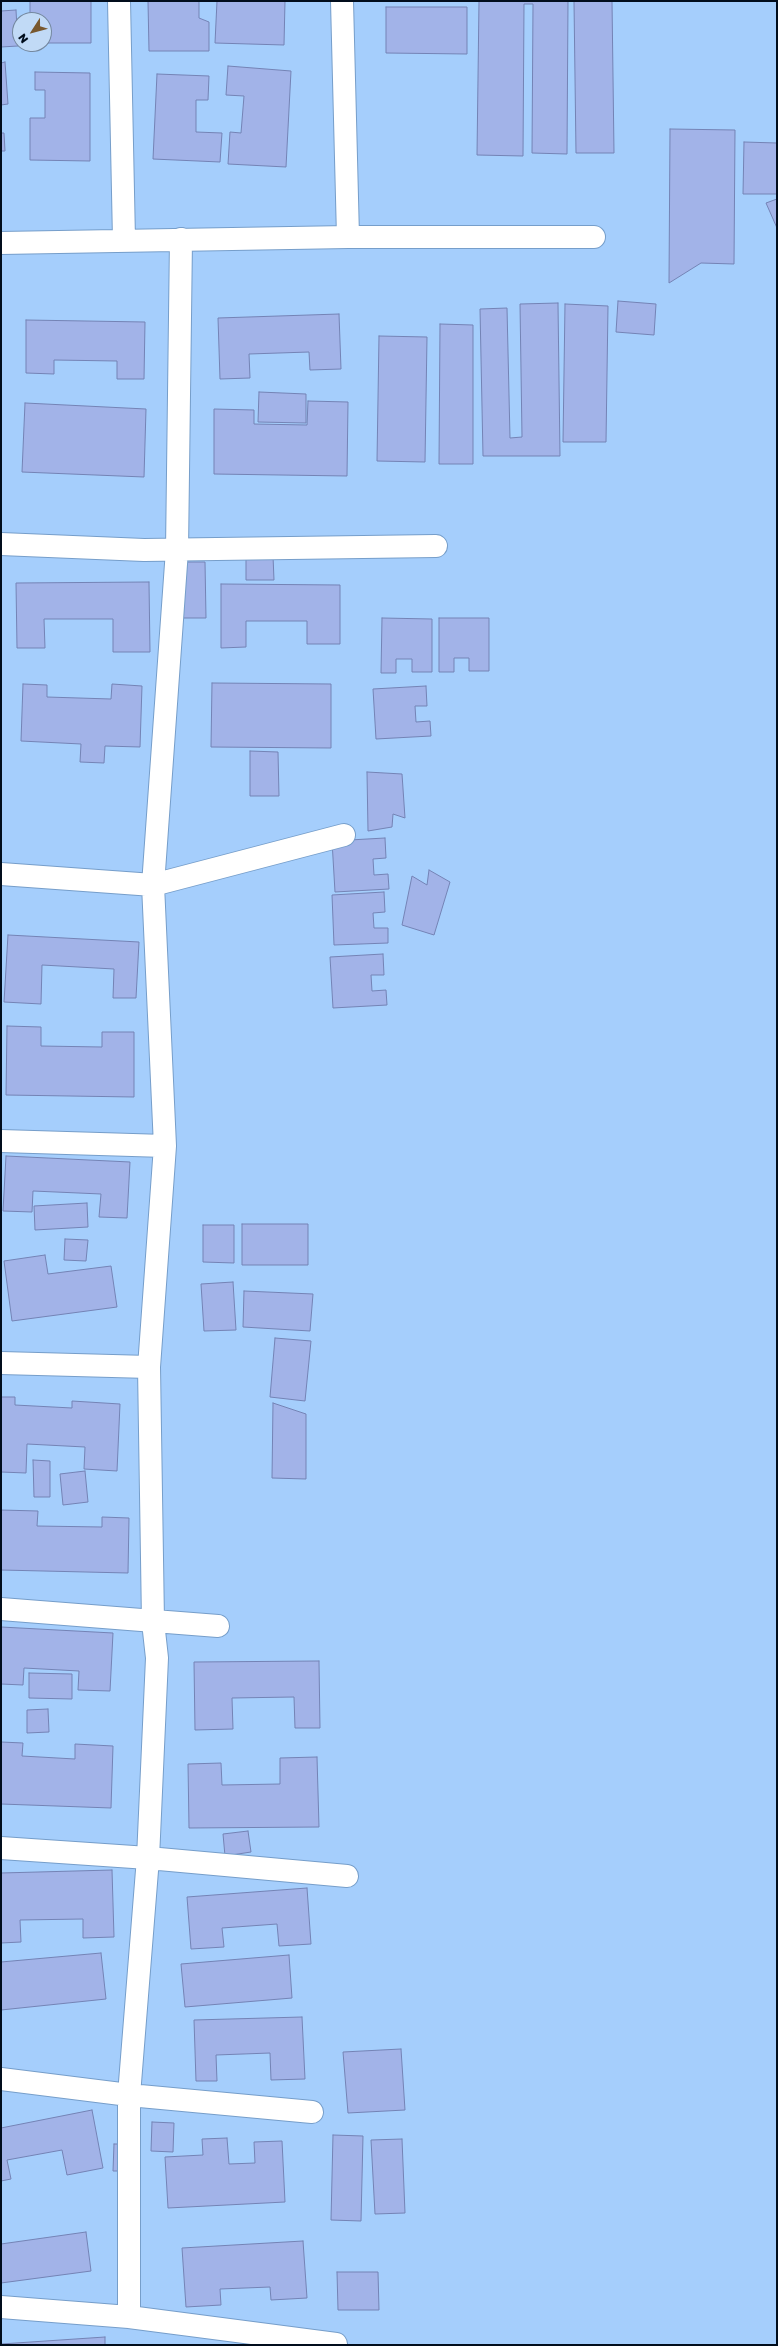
<!DOCTYPE html>
<html>
<head>
<meta charset="utf-8">
<style>
	body { margin:0 }
	#map { position:relative; width:778px; height:2346px; overflow:hidden; background:#a5cefc; font-family:"Golos Text",sans-serif }
	canvas { display:block }
	.frame { position:absolute; inset:0; border:2px solid #010d1c; pointer-events:none }
	.north { position:absolute; left:12px; top:12px; width:40px; height:40px; box-sizing:border-box; background:#c1daf6; border:1px solid #74889f; border-radius:50%; rotate:234deg; font-size:11px; font-weight:700; line-height:16px; text-align:center; color:#010d1c }
	.north::after { content:''; display:block; margin:auto; width:14px; height:18px; background:#78582e; clip-path:polygon(50% 0,100% 100%,50% 72%,0 100%) }
</style>
</head>
<body>
<div id="map">
<canvas width="778" height="2346"></canvas>
<div class="frame"></div>
<div class="north">N</div>
</div>
<script>
const ctx = document.querySelector('canvas').getContext('2d');
ctx.lineJoin = 'round';
function fillPath(path, color) {
  ctx.fillStyle = color;
  ctx.fill(path, 'evenodd');
}
function shape(rows) {
  const path = new Path2D();
  for (const r of rows) {
    path.moveTo(r[0], r[1]);
    for (let i = 2; i < r.length; i += 2) path.lineTo(r[i], r[i + 1]);
  }
  return path;
}
function strokePath(path, color, width, dash) {
  ctx.strokeStyle = color;
  ctx.lineWidth = width;
  ctx.lineCap = dash ? 'butt' : 'round';
  ctx.setLineDash(dash || []);
  ctx.stroke(path);
}
const building = shape([
	[30,1,91,1,91,43,44,43,44,20,30,20,30,1],
	[148,1,199,1,199,18,209,22,209,51,149,51,148,1],
	[217,1,285,1,284,45,215,43,217,1],
	[479,1,568,1,567,154,532,153,533,4,524,4,523,156,477,155,479,1],
	[574,1,612,1,614,153,576,153,574,1],
	[386,7,467,7,467,54,386,53,386,7],
	[16,10,18,46,1,47,1,11,16,10],
	[5,62,8,104,1,105,1,63,5,62],
	[228,66,291,71,286,167,228,164,230,132,241,133,244,96,226,95,228,66],
	[35,72,90,73,90,161,30,160,30,118,45,118,45,90,35,90,35,72],
	[157,74,209,76,208,100,196,100,196,132,222,133,220,162,153,159,157,74],
	[670,129,735,130,734,264,701,263,669,283,670,129],
	[1,133,4,133,5,151,1,151,1,133],
	[744,142,777,143,777,194,743,194,744,142],
	[777,199,777,228,766,203,777,199],
	[618,301,656,304,654,335,616,332,618,301],
	[558,303,560,456,483,456,480,309,507,308,510,438,522,437,520,304,558,303],
	[565,304,608,306,606,442,563,442,565,304],
	[339,314,341,369,310,370,309,352,249,354,250,378,220,379,218,318,339,314],
	[26,320,145,322,144,379,117,379,117,361,54,360,54,374,26,373,26,320],
	[440,324,473,325,473,464,439,464,440,324],
	[379,336,427,337,425,462,377,461,379,336],
	[259,392,306,394,306,423,258,422,259,392],
	[308,401,348,402,347,476,214,474,214,409,254,410,254,424,307,425,308,401],
	[25,403,146,409,144,477,22,472,25,403],
	[246,556,273,556,274,580,246,580,246,556],
	[181,562,205,562,206,618,183,618,181,562],
	[149,582,150,652,113,652,113,619,44,619,45,648,17,648,16,583,149,582],
	[221,584,340,585,340,644,307,644,307,621,246,621,246,647,221,648,221,584],
	[382,618,432,619,432,672,412,672,412,659,396,659,396,673,381,673,382,618],
	[439,618,489,618,489,671,469,671,469,658,454,658,454,672,439,672,439,618],
	[212,683,331,684,331,748,211,747,212,683],
	[23,684,47,685,47,697,111,699,112,684,142,686,140,747,105,746,104,763,80,762,81,744,21,741,23,684],
	[426,686,427,706,415,706,416,722,430,721,431,736,376,739,373,689,426,686],
	[250,751,278,752,279,796,250,796,250,751],
	[367,772,402,774,405,818,393,814,392,827,368,831,367,772],
	[385,838,386,858,373,859,374,875,388,874,389,889,335,892,332,841,385,838],
	[429,870,450,882,434,935,402,925,412,876,427,885,429,870],
	[384,892,385,912,373,913,374,928,388,928,388,943,334,945,332,895,384,892],
	[8,935,139,942,136,998,113,998,114,969,42,965,41,1004,4,1002,8,935],
	[383,954,384,975,371,975,372,991,386,990,387,1005,333,1008,330,957,383,954],
	[7,1026,41,1027,41,1046,102,1047,102,1032,134,1032,134,1097,6,1095,7,1026],
	[6,1156,130,1162,127,1218,99,1217,101,1194,33,1191,32,1212,3,1211,6,1156],
	[87,1203,88,1227,35,1230,34,1206,87,1203],
	[242,1224,308,1224,308,1265,242,1265,242,1224],
	[203,1225,234,1225,234,1263,203,1262,203,1225],
	[65,1239,88,1240,86,1261,64,1260,65,1239],
	[45,1255,48,1274,111,1266,117,1307,12,1321,4,1261,45,1255],
	[233,1282,236,1330,204,1331,201,1284,233,1282],
	[244,1291,313,1294,310,1331,243,1327,244,1291],
	[275,1338,311,1341,305,1401,270,1397,275,1338],
	[1,1397,15,1397,15,1405,72,1408,72,1401,120,1404,117,1471,84,1469,85,1447,27,1444,26,1473,1,1472,1,1397],
	[273,1403,306,1414,306,1479,272,1478,273,1403],
	[33,1460,50,1461,50,1497,34,1497,33,1460],
	[85,1471,88,1502,63,1505,60,1474,85,1471],
	[1,1510,38,1511,37,1526,102,1527,102,1517,129,1518,128,1573,1,1570,1,1510],
	[1,1627,113,1633,110,1691,78,1690,79,1671,24,1668,23,1685,1,1684,1,1627],
	[319,1661,320,1728,295,1728,294,1697,232,1698,233,1729,195,1730,194,1662,319,1661],
	[29,1673,72,1674,72,1699,29,1698,29,1673],
	[48,1709,49,1732,27,1733,27,1710,48,1709],
	[1,1742,23,1743,22,1756,75,1759,75,1744,113,1746,111,1808,1,1804,1,1742],
	[317,1757,319,1827,189,1828,188,1764,221,1763,222,1785,280,1784,280,1758,317,1757],
	[248,1831,251,1852,225,1856,223,1834,248,1831],
	[112,1870,114,1937,83,1938,83,1919,20,1920,21,1942,1,1943,1,1873,112,1870],
	[307,1888,311,1944,279,1946,277,1924,222,1928,224,1947,191,1949,187,1897,307,1888],
	[101,1953,106,1999,1,2010,1,1962,101,1953],
	[289,1955,292,1998,185,2007,181,1964,289,1955],
	[302,2017,305,2079,271,2080,270,2053,216,2055,217,2081,196,2081,194,2020,302,2017],
	[401,2049,405,2110,348,2113,343,2052,401,2049],
	[92,2110,103,2168,67,2175,62,2150,7,2160,11,2179,1,2181,1,2128,92,2110],
	[152,2122,174,2123,173,2152,151,2151,152,2122],
	[333,2135,363,2136,361,2221,331,2220,333,2135],
	[227,2138,229,2164,255,2163,254,2142,282,2141,285,2202,168,2208,165,2157,203,2155,202,2139,227,2138],
	[402,2139,405,2213,375,2214,371,2140,402,2139],
	[114,2144,127,2144,126,2171,113,2171,114,2144],
	[86,2232,91,2271,1,2283,1,2244,86,2232],
	[303,2241,307,2298,271,2300,270,2287,220,2289,221,2305,186,2307,182,2248,303,2241],
	[337,2272,378,2272,379,2310,338,2310,337,2272],
	[105,2337,105,2345,1,2345,1,2344,105,2337]
]);
fillPath(building, '#a2b3e8');
strokePath(building, '#7483b5', 1);
const minor = shape([
	[119,1,124,240],
	[342,1,348,237],
	[1,243,348,237,594,237],
	[1,544,144,550,436,546],
	[1,874,153,885,344,835],
	[1,1141,165,1146],
	[1,1363,149,1367],
	[1,1609,218,1626],
	[1,1848,148,1858,347,1876],
	[1,2079,129,2095,312,2112],
	[1,2307,129,2317,336,2344],
	[129,2317,129,2095,148,1858,157,1658,153,1622,149,1367,165,1146,153,885,177,550,181,239]
]);
strokePath(minor, '#769eca', 24);
strokePath(minor, '#fff', 22);
</script>
</body>
</html>
